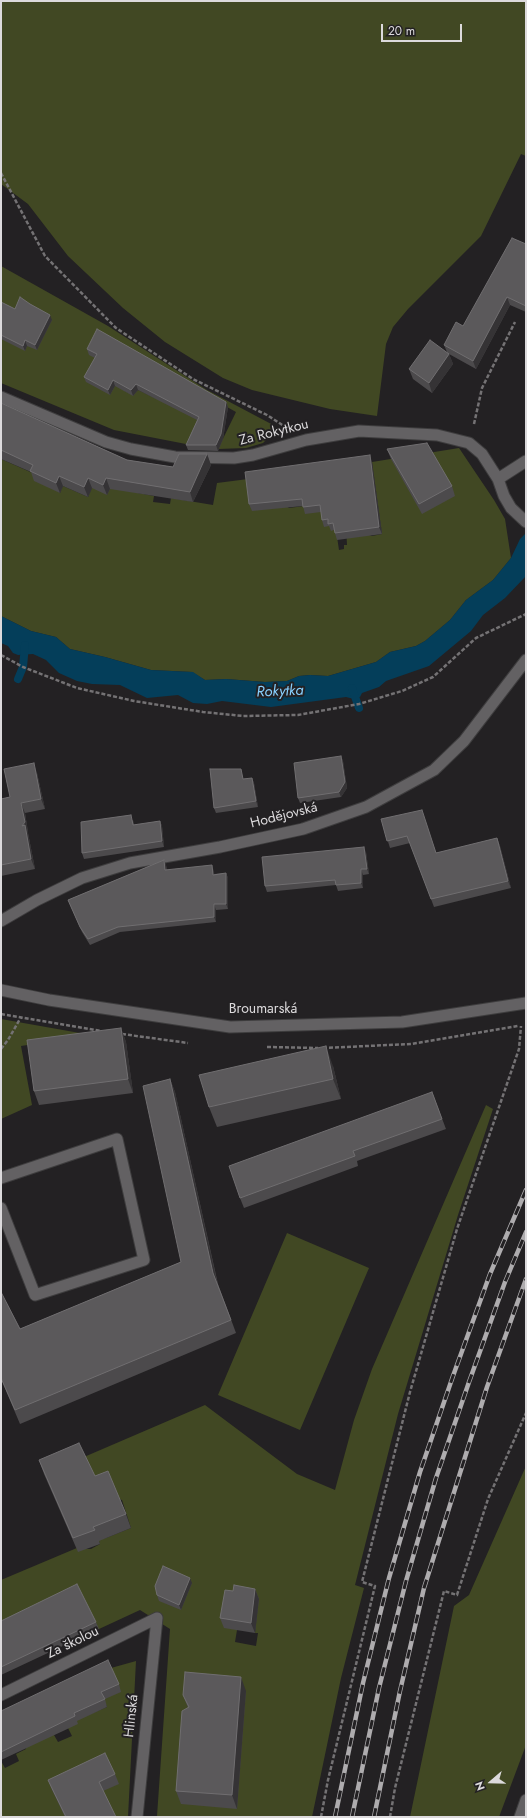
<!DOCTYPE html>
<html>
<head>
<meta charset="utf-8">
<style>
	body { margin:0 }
	#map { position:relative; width:527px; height:1818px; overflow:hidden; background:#232123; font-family:Jost,sans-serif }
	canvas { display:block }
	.frame { position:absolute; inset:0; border:2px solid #dcdadc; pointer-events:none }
	.north { position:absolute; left:471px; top:1762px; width:40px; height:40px; -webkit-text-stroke:3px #232123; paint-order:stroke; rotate:250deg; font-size:11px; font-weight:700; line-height:16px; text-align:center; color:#dcdadc }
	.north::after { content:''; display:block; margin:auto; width:14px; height:18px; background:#dcdadc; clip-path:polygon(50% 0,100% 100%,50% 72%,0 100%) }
	.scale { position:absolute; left:381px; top:24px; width:81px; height:18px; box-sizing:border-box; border:2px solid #dcdadc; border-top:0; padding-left:5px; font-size:12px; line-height:14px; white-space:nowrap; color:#dcdadc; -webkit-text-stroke:3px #232123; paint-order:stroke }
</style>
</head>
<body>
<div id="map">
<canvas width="527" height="1818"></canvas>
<div class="frame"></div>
<div class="north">N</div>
<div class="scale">20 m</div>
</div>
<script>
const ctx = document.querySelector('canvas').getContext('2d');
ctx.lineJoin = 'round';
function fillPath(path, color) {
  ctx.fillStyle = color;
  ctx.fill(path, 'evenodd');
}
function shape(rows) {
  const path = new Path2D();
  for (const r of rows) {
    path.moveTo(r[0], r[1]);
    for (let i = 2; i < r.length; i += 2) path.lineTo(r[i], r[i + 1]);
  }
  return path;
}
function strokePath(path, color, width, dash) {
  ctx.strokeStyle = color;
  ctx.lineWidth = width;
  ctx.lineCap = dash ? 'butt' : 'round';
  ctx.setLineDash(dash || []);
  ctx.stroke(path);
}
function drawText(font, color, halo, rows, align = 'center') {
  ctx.font = font + ' Jost,sans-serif';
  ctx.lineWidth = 4;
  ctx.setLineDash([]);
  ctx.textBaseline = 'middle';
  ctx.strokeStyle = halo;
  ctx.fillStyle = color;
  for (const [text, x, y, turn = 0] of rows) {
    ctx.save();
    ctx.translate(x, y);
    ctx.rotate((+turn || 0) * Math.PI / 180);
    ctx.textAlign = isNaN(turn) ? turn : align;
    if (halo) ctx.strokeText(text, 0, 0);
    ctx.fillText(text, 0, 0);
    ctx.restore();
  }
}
fillPath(shape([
	[1,1,526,1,526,156,521,154,481,236,408,309,393,327,386,344,377,416,330,409,252,390,223,378,165,342,123,308,68,256,28,204,1,184],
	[1,266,108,326,207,390,275,426,271,435,263,443,246,448,218,449,236,412,211,398,198,421,191,445,114,430,1,383],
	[170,376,157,399,138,390,133,395,125,391],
	[459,448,494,500,505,519,511,558,493,580,466,600,450,620,425,641,416,646,390,652,376,662,328,676,310,675,299,676,287,681,265,682,226,679,205,680,192,672,151,670,105,657,70,649,56,637,31,631,1,616,1,459,37,475,60,493,63,486,88,497,92,488,120,465,140,472,138,493,154,496,153,502,170,504,171,498,213,505,217,483,248,479,289,508,304,506,322,512,330,526,336,530,339,550,344,549,344,545,347,545,346,526,372,536,382,534,372,462],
	[1,1019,91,1035,21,1046,32,1105,1,1119],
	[486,1105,493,1109,458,1215,398,1414,355,1585,364,1588,341,1678,312,1817,157,1816,170,1629,140,1610,99,1629,1,1636,1,1580,84,1545,86,1549,91,1549,100,1544,98,1539,106,1538,131,1528,122,1500,95,1492,84,1457,205,1405,297,1474,335,1490,354,1420,372,1369],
	[258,1605,255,1633,258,1633,256,1646,235,1642,237,1630],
	[287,1233,369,1268,300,1430,218,1395],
	[526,1466,526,1745,499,1817,410,1817,454,1606,469,1595],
	[136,1661,128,1817,114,1817,102,1792,108,1763,76,1817,1,1817,1,1761,5,1768,19,1761,16,1754,26,1749,10,1716,54,1735,58,1742,72,1736,68,1728,73,1714,93,1713,107,1707,104,1700,111,1668]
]), '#414823');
fillPath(shape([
	[526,533,526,576,505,598,483,615,471,631,429,666,386,681,379,687,362,693,360,697,354,699,346,697,271,707,222,701,207,704,193,703,178,695,147,698,120,685,92,684,77,681,59,673,46,660,33,654,18,655,13,653,8,646,1,643,1,616,31,631,56,637,70,649,105,657,151,670,193,672,205,680,226,679,265,682,287,681,299,676,310,675,328,676,376,662,390,652,416,646,425,641,450,620,466,600,493,580,511,558,520,539]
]), '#043e5a');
strokePath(shape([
	[18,679,23,667,25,645],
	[352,688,359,708]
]), '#043e5a', 8);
const service = shape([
	[1,1178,117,1139,144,1260,35,1295,1,1208]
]);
const minor = shape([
	[1,397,106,442,131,449,175,457,234,458,253,455,306,440,359,431,437,435,469,443,482,454,498,479,504,496,511,508,526,522],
	[498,479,526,461],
	[1,921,37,900,82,878,130,863,220,847,303,829,366,807,434,770,464,741,526,660],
	[1,1695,157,1618],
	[137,1817,157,1618],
	[520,1817,526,1800]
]);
const tertiary = shape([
	[1,990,49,1000,230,1027,402,1022,526,1003]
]);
strokePath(service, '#3e3d3e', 13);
strokePath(minor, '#3e3d3e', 13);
strokePath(tertiary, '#3e3d3e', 13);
strokePath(shape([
	[1,173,45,256,116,328,193,379,267,415,284,426],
	[474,424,482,388,515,322],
	[1,655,23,667,77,688,134,701,203,712,243,716,298,715,359,704,402,691,433,677,476,638,526,614],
	[1,1014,101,1031],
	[122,1034,188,1043],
	[267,1047,318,1048],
	[323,1048,411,1044,518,1026],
	[1,1049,8,1040,21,1017],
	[321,1817,328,1780,375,1586,362,1582,410,1392,457,1229,519,1049,521,1026],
	[390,1817,395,1788,444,1591,457,1595,488,1499,526,1413]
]), '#747274', 2.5, [4, 2]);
strokePath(service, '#636163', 11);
strokePath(minor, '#636163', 11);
strokePath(tertiary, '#636163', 11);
const rail = shape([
	[335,1817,363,1683,389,1578,420,1472,453,1376,490,1274,526,1190],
	[352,1817,379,1688,406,1581,436,1478,469,1382,505,1282,526,1232],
	[374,1817,400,1691,424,1588,487,1387,526,1279]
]);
strokePath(rail, '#aeacae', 4.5);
strokePath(rail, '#232123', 3, [9]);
fillPath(shape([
	[526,244,526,312,510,305,476,369,449,354,453,364,432,393,413,379,409,369,447,352,444,345,463,326],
	[1,302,15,309,30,304,52,320,37,350,27,346,25,351,1,339],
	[87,349,226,402,228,407,223,439,218,451,188,450,186,445,197,420,138,390,133,396,115,386,110,395,86,382,84,377,95,358,89,355],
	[1,403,127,460,173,467,207,454,211,465,193,502,110,489,107,495,92,488,88,497,63,486,60,493,34,481,31,472,1,459],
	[387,449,452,486,455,496,422,514,391,459],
	[372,462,382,534,337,540,334,530,331,531,329,526,324,527,322,520,321,512,305,514,303,506,252,511,249,504],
	[341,756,343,761,347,788,341,797,300,803,298,798],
	[241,769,243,779,252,778,254,783,258,807,216,813,214,808],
	[37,773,45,809,25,813,28,832,28,833,35,869,1,876,1,799,10,797],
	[381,819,437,853,497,838,500,846,511,888,434,907,410,843,390,848],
	[133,820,134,825,160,821,162,826,164,847,84,859,82,853],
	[366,852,369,874,363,875,363,888,338,891,336,885,267,892,265,886],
	[164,860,166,865,167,870,214,871,214,874,226,873,228,878,228,909,216,910,216,922,120,932,90,945,82,932,68,900],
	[121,1028,126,1042,133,1093,39,1105,34,1091],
	[333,1066,341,1099,217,1127,209,1107],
	[170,1079,175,1092,218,1284,236,1333,20,1424,1,1379,1,1292,20,1329,181,1262],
	[432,1092,446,1129,357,1161,358,1166,244,1208,240,1198],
	[39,1460,95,1476,126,1514,131,1528,99,1541,100,1544,78,1552,44,1474],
	[192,1583,181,1610,159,1601,157,1595],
	[255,1589,259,1599,255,1633,224,1628,220,1618,233,1591],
	[1,1621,96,1622,99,1629,1,1675],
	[119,1684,121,1692,105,1699,107,1707,77,1721,78,1724,1,1760,1,1711],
	[246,1691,237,1809,181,1804,176,1791,188,1708,183,1695],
	[115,1774,119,1784,103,1791,116,1817,65,1817,52,1790,48,1780]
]), '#4c4a4c');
fillPath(shape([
	[507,297,510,305,476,369,473,361],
	[50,315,52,320,37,350,35,345],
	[25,340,27,346,25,351,23,346],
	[449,354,453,364,432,393,429,383],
	[113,380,115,386,110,395,108,390],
	[136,384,138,390,133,396,131,390],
	[226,402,228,407,223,439,218,451,216,445],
	[207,454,211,465,193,502,190,492],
	[370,455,372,462,382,534,379,527],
	[59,476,63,486,60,493,56,483],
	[88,478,92,488,88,497,84,487],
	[106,478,110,489,107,495,103,485],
	[341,756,343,761,347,788,341,797,339,792],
	[34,763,37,773,45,809,41,799],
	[252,778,254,783,258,807,256,801],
	[21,803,25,813,28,832,28,833,35,869,31,859,22,826],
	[160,821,162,826,164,847,162,841],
	[497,838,500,846,511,888,508,881],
	[364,847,366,852,369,874,367,869],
	[164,860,166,865,167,875,165,870],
	[212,865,214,871,215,880,213,875],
	[361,869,363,875,363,888,361,883],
	[226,873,228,878,228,909,226,904],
	[214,904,216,910,216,922,214,917],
	[121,1028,126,1042,133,1093,128,1079],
	[326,1046,333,1066,341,1099,333,1079],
	[170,1079,175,1092,218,1286,213,1273],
	[190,1578,192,1583,181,1610,179,1605],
	[255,1589,259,1599,255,1633,251,1623],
	[241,1677,246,1691,237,1809,232,1795]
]), '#353335');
const building = shape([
	[512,238,526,244,526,306,507,297,473,361,444,345,456,322,463,326,512,238],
	[20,297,30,304,50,315,35,345,25,340,23,346,1,335,1,302,15,309,20,297],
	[97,329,226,402,221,434,216,445,186,445,199,417,136,384,131,390,113,380,108,390,84,377,97,354,87,349,97,329],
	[430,340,449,354,429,383,409,369,430,340],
	[1,403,127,460,173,467,179,454,207,454,190,492,106,478,103,485,88,478,84,487,59,476,56,483,30,471,33,465,1,450,1,403],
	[427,443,452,486,419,504,387,449,427,443],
	[370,455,379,527,335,533,333,523,328,524,328,519,322,520,320,505,303,507,302,499,249,504,245,472,370,455],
	[341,756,345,782,339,792,298,798,294,763,341,756],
	[34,763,41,799,21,803,25,822,22,826,25,825,31,859,1,865,1,799,10,797,4,769,34,763],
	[210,769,241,769,243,779,252,778,256,801,214,808,210,769],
	[422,810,436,853,497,838,508,881,431,899,407,836,387,841,381,819,422,810],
	[131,815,133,825,160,821,162,841,82,853,81,822,131,815],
	[364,847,367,869,361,869,361,883,336,885,335,880,265,886,262,857,364,847],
	[164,860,165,870,212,865,213,875,226,873,226,904,214,904,214,917,118,927,88,939,80,927,68,900,164,860],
	[121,1028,128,1079,34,1091,27,1040,121,1028],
	[326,1046,333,1079,209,1107,199,1075,326,1046],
	[170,1079,213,1273,231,1320,15,1410,1,1378,1,1292,20,1329,181,1262,143,1086,170,1079],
	[432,1092,442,1119,353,1151,355,1156,240,1198,229,1166,432,1092],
	[79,1443,95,1476,108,1471,126,1514,93,1527,95,1530,73,1538,39,1460,79,1443],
	[163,1566,190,1578,179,1605,157,1595,155,1586,163,1566],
	[77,1584,96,1622,1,1667,1,1621,77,1584],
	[234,1585,255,1589,251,1623,220,1618,225,1590,233,1591,234,1585],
	[108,1660,119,1684,101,1692,105,1699,74,1713,75,1716,1,1752,1,1711,108,1660],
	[185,1672,241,1677,232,1795,176,1791,182,1711,189,1707,183,1695,185,1672],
	[105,1753,115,1774,99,1782,116,1817,66,1817,48,1780,105,1753]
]);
fillPath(building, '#5b595b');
strokePath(building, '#706e70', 1);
drawText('14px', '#dcdadc', '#232123', [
	["Za Rokytkou",274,433,-14],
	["Hodějovská",284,816,-14],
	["Broumarská",263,1010],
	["Za školou",73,1643,-26],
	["Hlinská",132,1716,-84]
]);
drawText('italic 15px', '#88d0fe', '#232123', [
	["Rokytka",280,692,-2]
]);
</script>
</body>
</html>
